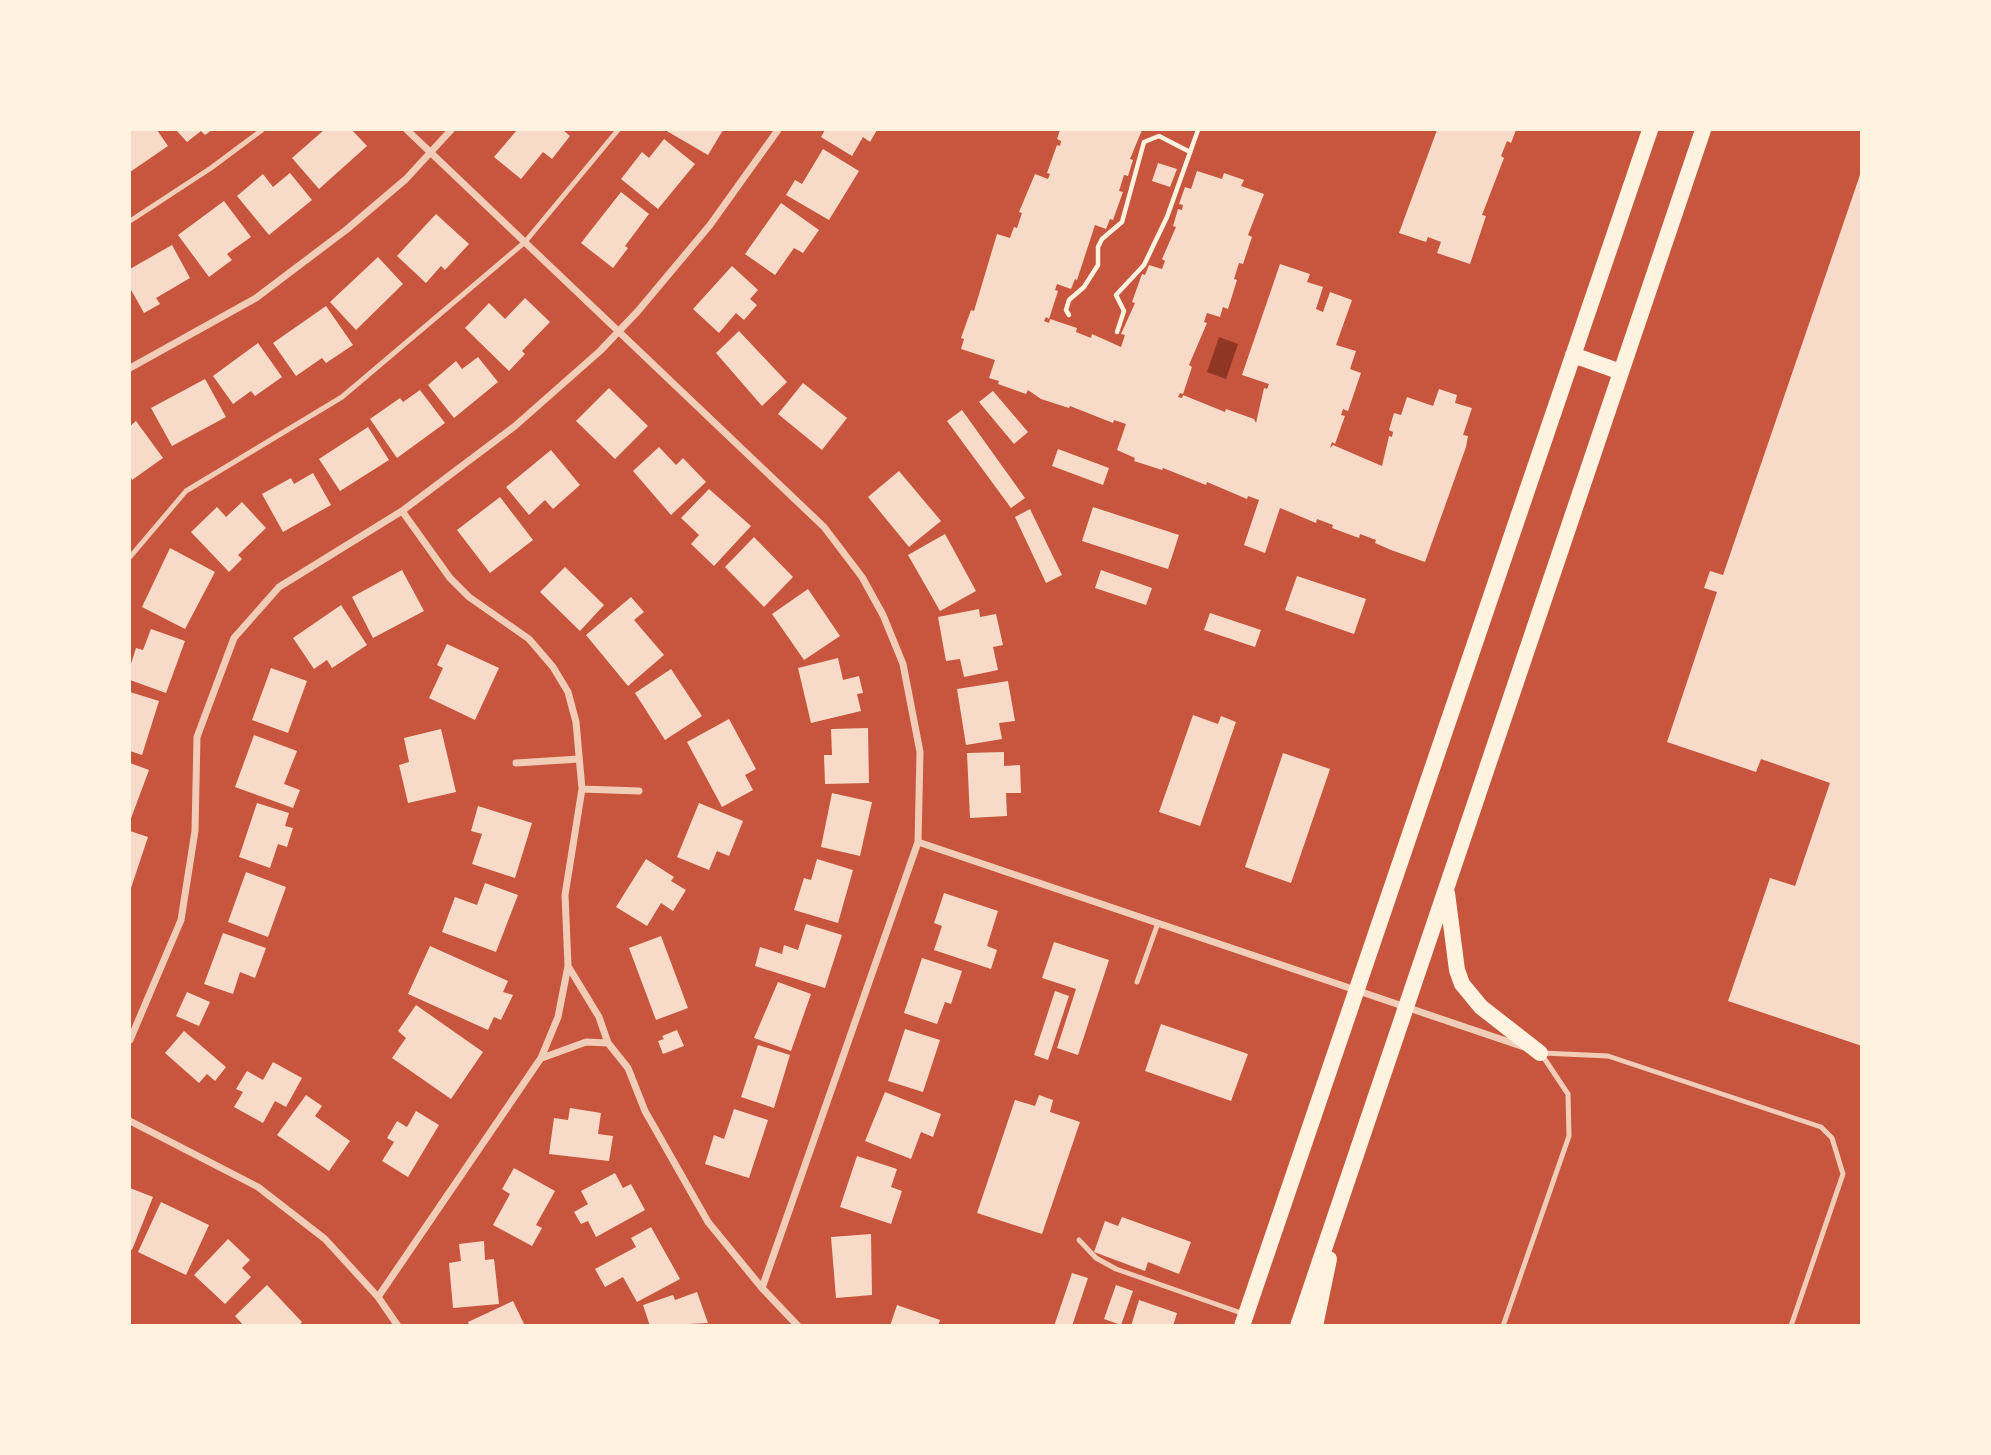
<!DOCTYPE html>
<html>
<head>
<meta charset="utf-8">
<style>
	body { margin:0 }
	#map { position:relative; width:1991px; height:1455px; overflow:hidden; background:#c8553d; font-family:"Archivo Narrow",sans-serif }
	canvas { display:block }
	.frame { position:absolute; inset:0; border:131px solid #fff3e0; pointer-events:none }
</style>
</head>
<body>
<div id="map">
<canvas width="1991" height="1455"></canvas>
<div class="frame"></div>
</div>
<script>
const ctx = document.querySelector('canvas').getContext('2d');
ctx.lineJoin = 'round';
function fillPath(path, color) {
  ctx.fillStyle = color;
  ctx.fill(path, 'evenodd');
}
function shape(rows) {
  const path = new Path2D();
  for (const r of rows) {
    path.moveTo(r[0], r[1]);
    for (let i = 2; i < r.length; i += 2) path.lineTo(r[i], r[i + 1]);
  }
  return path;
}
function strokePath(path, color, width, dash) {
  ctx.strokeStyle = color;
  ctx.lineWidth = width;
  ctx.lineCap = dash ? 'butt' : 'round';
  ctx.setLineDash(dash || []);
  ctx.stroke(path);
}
fillPath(shape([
	[1219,337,1238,344,1226,379,1207,372]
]), '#8f3625');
fillPath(shape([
	[130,130,157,130,168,146,130,172],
	[176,130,212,130,205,135,201,131,187,142],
	[324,130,352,130,367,146,319,189,292,158],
	[517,130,563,130,570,136,552,159,543,152,521,179,494,157],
	[665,130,723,130,708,155],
	[825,130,877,130,870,142,863,137,852,156,821,137],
	[1060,130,1142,130,1130,159,1133,160,1128,176,1124,175,1119,191,1123,192,1113,220,1110,219,1106,229,1095,225,1077,280,1075,279,1071,289,1057,284,1055,290,1058,291,1049,319,1046,317,1044,321,1049,323,1050,319,1077,328,1076,332,1091,338,1092,334,1121,347,1125,335,1121,334,1135,303,1132,302,1142,274,1145,275,1149,265,1162,269,1165,261,1162,259,1176,227,1173,226,1178,209,1182,210,1183,205,1179,204,1185,187,1191,189,1197,171,1222,179,1224,173,1244,180,1241,186,1264,194,1248,235,1252,237,1243,264,1239,263,1234,279,1237,280,1228,309,1223,307,1220,317,1207,313,1204,322,1207,323,1189,365,1192,367,1183,394,1180,393,1178,397,1182,398,1183,395,1225,412,1226,409,1254,419,1256,423,1264,388,1267,389,1269,384,1242,375,1280,264,1310,274,1307,282,1323,287,1316,309,1323,312,1330,292,1352,300,1336,345,1356,351,1350,369,1361,373,1348,411,1343,409,1341,415,1345,416,1335,444,1332,442,1330,448,1333,445,1382,466,1389,436,1392,437,1393,432,1389,430,1394,413,1401,415,1407,397,1433,406,1439,389,1457,395,1455,403,1472,408,1463,435,1468,436,1466,447,1425,562,1391,550,1375,543,1376,540,1360,534,1359,538,1332,528,1333,525,1317,519,1316,523,1280,508,1265,553,1244,545,1259,500,1248,496,1247,499,1207,482,1206,485,1163,468,1162,470,1134,461,1135,458,1117,450,1126,424,1114,420,1113,423,1070,406,1069,408,1041,399,1028,390,1026,394,998,384,999,381,989,378,995,360,961,349,964,339,961,338,971,310,974,311,997,234,1010,238,1014,227,1017,228,1022,213,1019,212,1035,174,1048,179,1050,174,1047,173,1057,145,1060,146,1061,141,1057,139],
	[1437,130,1516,130,1511,143,1507,141,1501,156,1504,158,1482,215,1486,216,1470,264,1437,253,1441,242,1428,237,1426,242,1399,233],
	[664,139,695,164,658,209,621,179,642,152,649,158],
	[823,149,859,171,829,220,786,195,795,180,802,184],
	[1158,163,1177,169,1170,187,1152,181],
	[1862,169,1862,1046,1728,1001,1770,878,1795,886,1830,783,1761,759,1756,772,1667,742,1717,592,1704,588,1710,571,1723,575],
	[290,173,312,200,269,235,237,196,263,174,273,187],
	[621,192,649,214,625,246,628,248,613,268,581,243],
	[224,201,251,237,227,254,232,260,209,277,178,235],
	[781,203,819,230,803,253,794,248,775,275,745,254],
	[436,214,469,244,445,270,441,266,426,283,397,256],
	[172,245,190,278,156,298,160,304,144,313,130,288,130,269],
	[378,257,403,284,356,330,330,302],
	[732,266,758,290,750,299,757,305,744,320,736,313,719,333,693,309],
	[525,298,550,322,522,351,525,354,509,371,465,328,489,303,505,319],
	[326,306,353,345,326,363,322,358,296,376,273,343],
	[739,331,787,382,762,406,716,353],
	[258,343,282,377,255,396,251,391,233,404,213,376],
	[478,357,498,382,454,418,428,385,456,361,462,369],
	[205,379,226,417,172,446,151,408],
	[803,383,847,418,822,450,778,414],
	[609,388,648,426,615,459,576,421],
	[420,390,445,423,397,458,370,419,400,398,403,402],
	[993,391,1028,432,1014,444,979,402],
	[962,410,1025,498,1011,508,947,421],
	[136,421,163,458,132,480,130,475,130,426],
	[368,427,389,460,340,491,319,459],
	[659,447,676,465,683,458,706,482,671,515,633,471],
	[1058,449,1109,468,1103,485,1052,466],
	[551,450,580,485,553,509,545,500,529,515,506,487],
	[899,471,941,521,909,547,868,497],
	[313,473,331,505,283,532,262,494,291,478,294,484],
	[709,489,751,526,714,566,691,544,699,535,681,518],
	[500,497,533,540,490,573,457,530],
	[242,502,266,528,238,555,242,559,229,572,191,532,217,507,226,517],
	[1093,507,1179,535,1168,569,1082,541],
	[1030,509,1062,575,1046,583,1015,517],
	[945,534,976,591,940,611,908,555],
	[754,537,793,577,764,607,725,567],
	[170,548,215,572,185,629,142,607],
	[565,567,604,605,580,631,540,592],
	[402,570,424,611,373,638,352,597],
	[1101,570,1152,588,1146,605,1095,588],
	[1297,576,1366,599,1354,634,1285,610],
	[808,589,840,636,804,660,772,614],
	[631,597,644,612,634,620,664,655,628,686,586,635],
	[341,605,367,645,332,668,327,660,314,669,293,638],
	[979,609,980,617,996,614,1003,645,993,647,998,670,964,677,960,659,946,661,938,617],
	[1210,613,1261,630,1255,647,1204,630],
	[151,629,185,641,166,693,130,680,130,667,136,648,143,650],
	[447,644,499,668,475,720,429,698,443,668,437,665],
	[838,658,843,680,859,676,863,693,857,694,861,711,811,723,798,668],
	[271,668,307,681,288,733,252,720],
	[671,669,702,716,665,740,635,693],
	[1008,681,1015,721,999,723,1002,739,966,745,957,689],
	[130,692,159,701,142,755,130,751],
	[1193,715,1218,724,1221,716,1236,722,1200,826,1159,812],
	[729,719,756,769,745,775,753,790,722,807,687,742],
	[868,728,869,783,825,784,824,755,832,755,831,729],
	[441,729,456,792,408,803,399,765,409,762,404,738],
	[254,735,297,751,284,784,300,790,293,808,235,787],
	[1004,752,1004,766,1020,765,1021,793,1006,793,1007,816,970,818,967,753],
	[1283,753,1330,769,1291,883,1245,867],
	[130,763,149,770,130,821],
	[832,793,872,802,860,856,821,847],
	[257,803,289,813,285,826,293,828,287,847,278,844,270,868,239,857],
	[699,803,743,821,729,856,717,851,709,870,677,857],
	[478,806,532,823,515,878,472,864,482,834,471,831],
	[130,831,148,837,130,891],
	[646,859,674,877,671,881,686,890,673,911,661,903,647,926,616,907],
	[817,859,853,870,838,923,794,910,804,878,811,880],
	[246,872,286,887,268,937,228,922],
	[485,883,518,895,496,952,442,932,455,897,477,905],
	[944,893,998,911,987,946,997,950,991,969,934,950,942,926,934,923],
	[806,924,842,935,825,988,755,966,760,947,782,954,784,945,798,950],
	[223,933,266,948,255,978,240,972,233,994,204,984],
	[661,936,688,1008,656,1020,629,948],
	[1054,942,1109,960,1078,1055,1057,1048,1076,989,1042,978],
	[430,946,508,981,503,992,513,995,501,1020,494,1017,488,1030,408,994],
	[922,958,962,971,951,1004,945,1002,937,1024,904,1013],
	[778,982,811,994,791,1051,754,1038],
	[1055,991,1069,996,1048,1060,1034,1055],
	[187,992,210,1002,199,1026,176,1016],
	[416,1005,483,1052,451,1099,392,1058,406,1038,398,1031],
	[1161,1024,1248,1054,1231,1101,1145,1071],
	[905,1029,940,1040,923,1092,888,1081],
	[677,1030,684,1046,663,1054,658,1041,664,1039,662,1036],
	[184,1031,226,1067,215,1081,207,1074,199,1083,165,1053],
	[758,1045,790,1055,774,1108,741,1097],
	[273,1062,302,1078,286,1107,275,1101,263,1123,234,1107,243,1092,236,1089,247,1071,263,1080],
	[885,1092,941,1114,933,1137,921,1132,911,1159,865,1141],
	[306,1095,322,1106,315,1116,350,1141,329,1171,277,1135],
	[1039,1095,1053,1100,1050,1112,1080,1122,1042,1234,977,1213,1015,1100,1035,1106],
	[570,1108,601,1113,598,1134,613,1136,609,1161,549,1154,554,1118,568,1120],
	[734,1109,768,1120,749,1178,705,1164,714,1135,724,1139],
	[416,1111,439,1125,408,1177,382,1161,394,1142,387,1138,397,1121,407,1127],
	[857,1156,897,1169,891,1187,902,1191,891,1224,840,1207],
	[514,1168,555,1191,536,1225,542,1228,532,1246,493,1225,510,1194,502,1189],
	[615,1173,623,1188,631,1184,645,1210,596,1237,588,1221,581,1224,574,1212,588,1204,581,1191],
	[130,1188,153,1197,132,1250,130,1249],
	[161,1202,209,1225,186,1275,138,1252],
	[1122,1217,1191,1242,1179,1274,1148,1262,1145,1271,1094,1252,1105,1221,1118,1226],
	[651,1227,680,1279,637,1302,623,1277,605,1287,595,1269,636,1247,631,1238],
	[871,1234,872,1295,836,1298,831,1237],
	[228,1239,250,1260,242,1268,251,1277,225,1304,194,1275],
	[484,1241,485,1260,494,1259,499,1304,453,1308,449,1263,461,1261,459,1244],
	[1072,1273,1088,1278,1072,1326,1054,1326],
	[267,1285,302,1322,299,1326,244,1326,235,1316],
	[1116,1285,1133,1291,1121,1325,1104,1319],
	[697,1292,708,1323,650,1326,643,1305,673,1295,675,1300],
	[1139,1300,1177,1313,1173,1326,1131,1326],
	[513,1301,525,1326,469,1326,468,1322],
	[897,1305,940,1320,938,1326,890,1326]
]), '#f7dbc8');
strokePath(shape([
	[1069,315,1066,310,1069,300,1084,287,1098,265,1098,247,1102,239,1122,222,1144,142,1159,136,1190,152],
	[1117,332,1124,311,1116,295,1144,265,1167,217,1198,130]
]), '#fff3e0', 4.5);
strokePath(shape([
	[130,221,211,168,262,130],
	[130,557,186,491,342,397,525,242,618,130],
	[1137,982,1158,923],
	[1543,1053,1608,1056,1821,1127,1832,1138,1843,1174,1791,1326],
	[1079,1240,1096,1258,1116,1269,1244,1314],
	[1503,1326,1569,1136,1568,1094,1542,1055]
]), '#f1ccb7', 5);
strokePath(shape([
	[407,130,824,527,862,577,883,615,903,664,920,752,918,842,762,1288],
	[130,368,256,298,346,230,406,179,451,130],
	[516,763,579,759],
	[582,789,639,791],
	[918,842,1524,1047],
	[568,966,599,1017,608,1043,628,1068,645,1111,708,1222,762,1288,798,1326],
	[130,1040,181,920,195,831,197,737,234,638,279,587,402,511,515,426,600,351,638,311,710,225,778,130],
	[542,1058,586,1042,608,1043],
	[130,1121,258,1187,325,1239,378,1297,398,1326],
	[378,1297,541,1058,558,1017,568,966,565,895,582,789,576,722,568,692,553,667,529,639,469,597,450,578,402,511]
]), '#f1ccb7', 7);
strokePath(shape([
	[1573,355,1621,372],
	[1447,893,1457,970,1462,984,1481,1007,1540,1053],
	[1242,1326,1650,130],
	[1298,1326,1703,130],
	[1315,1326,1329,1259]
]), '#fff3e0', 16);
</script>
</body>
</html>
